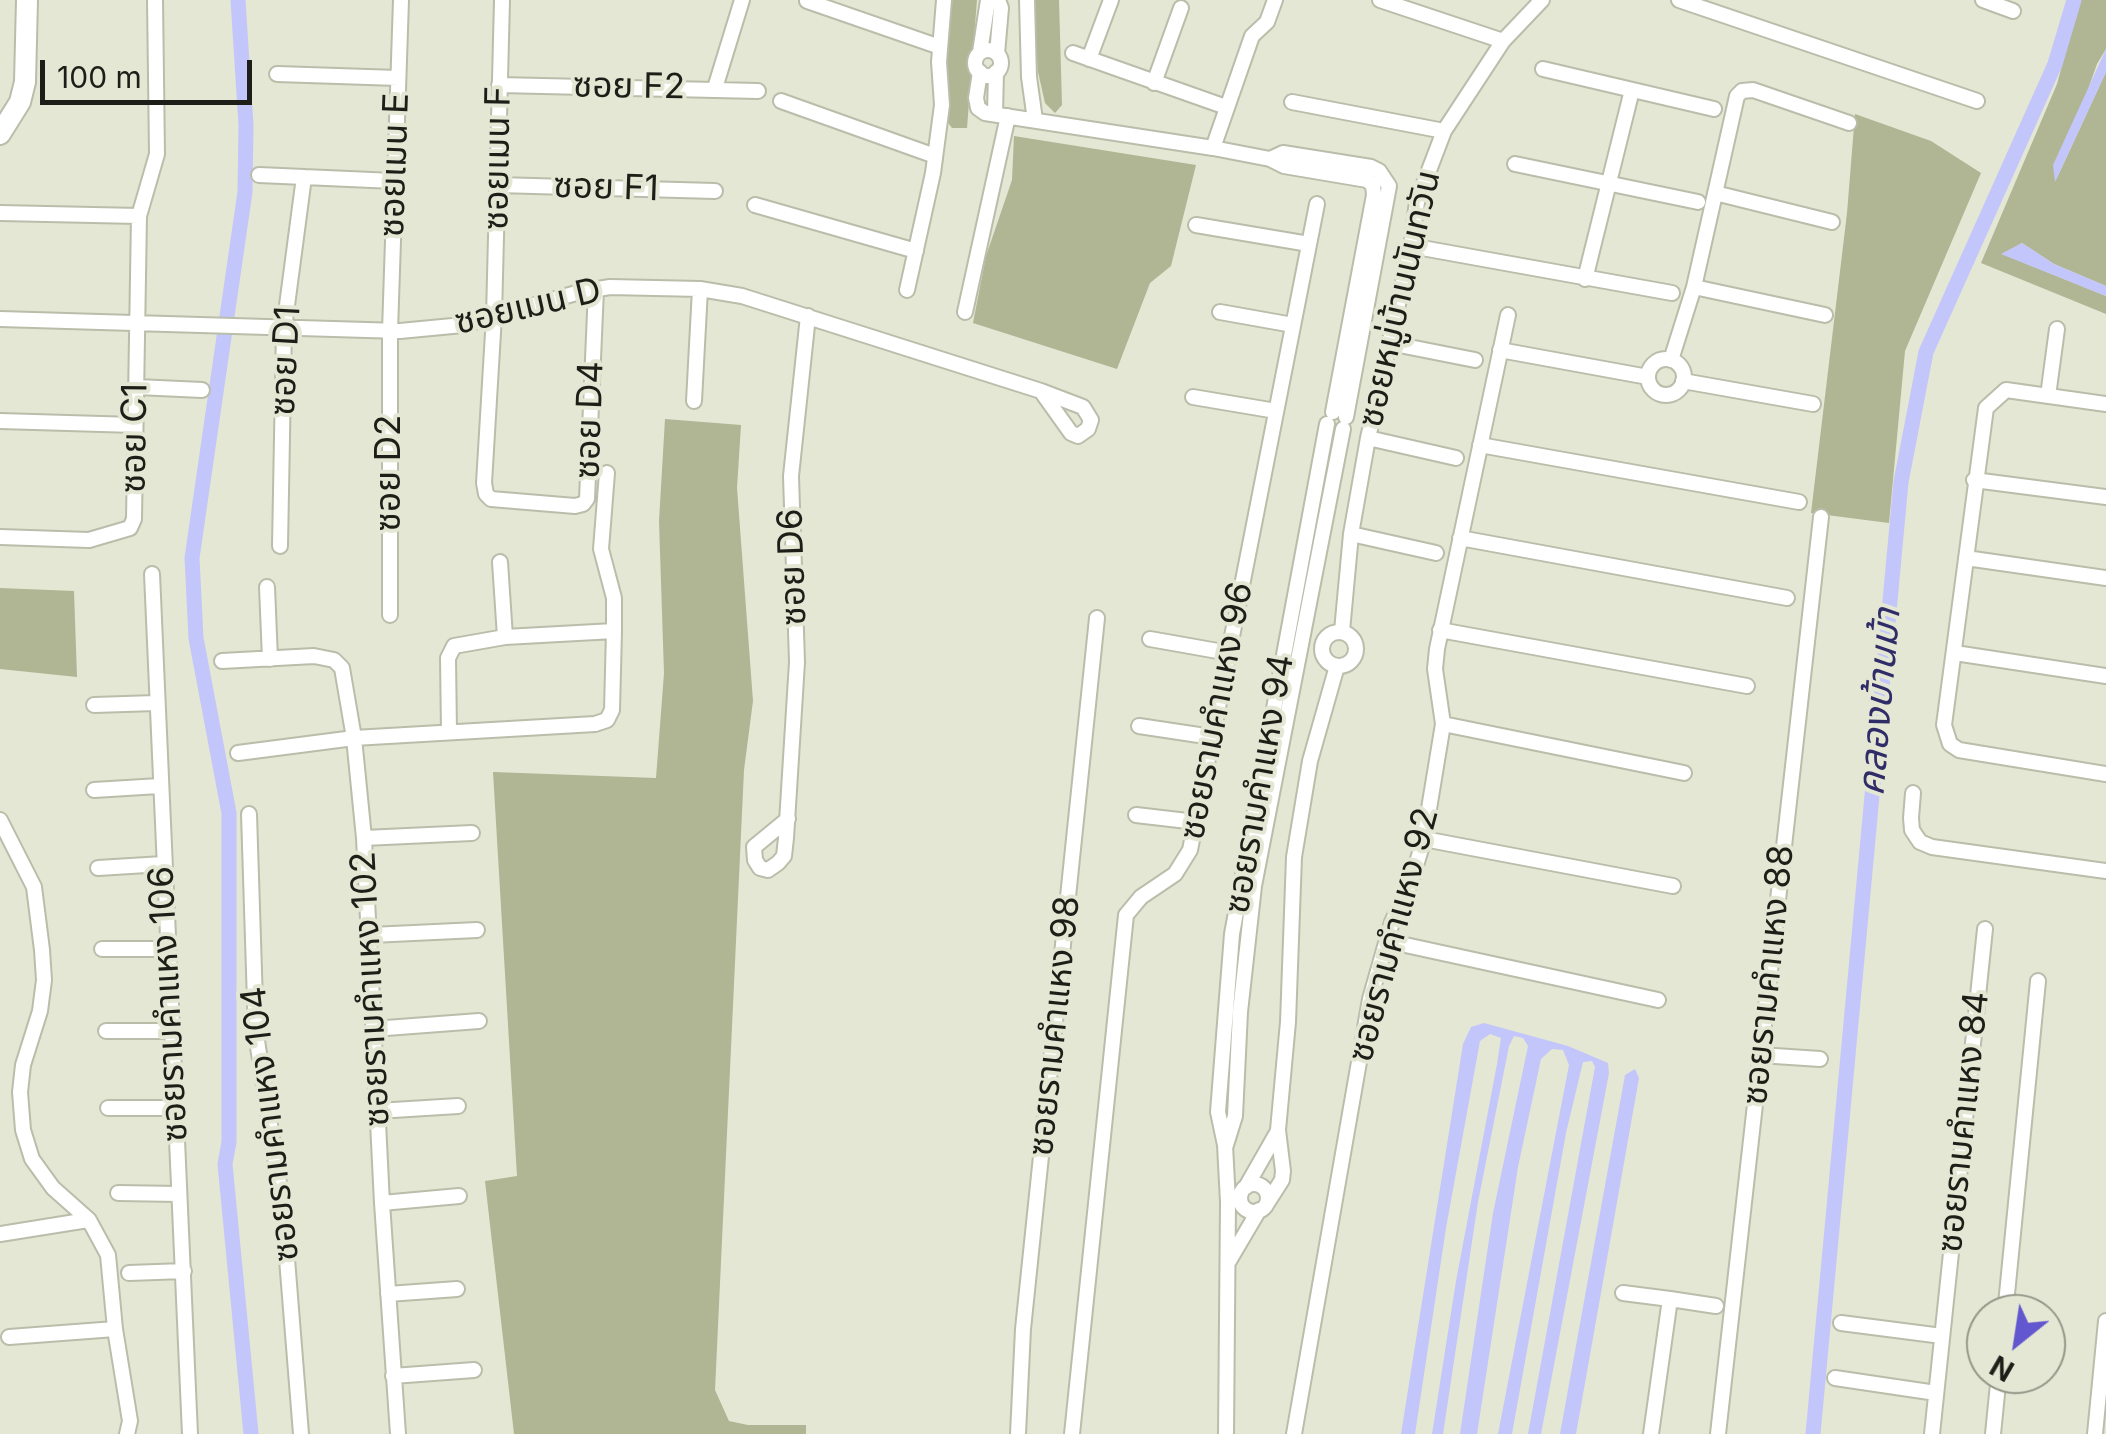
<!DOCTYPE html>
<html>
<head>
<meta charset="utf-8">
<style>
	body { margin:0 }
	#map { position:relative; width:2106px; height:1434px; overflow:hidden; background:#e4e7d4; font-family:Inter,sans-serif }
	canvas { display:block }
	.north { position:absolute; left:1966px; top:1294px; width:100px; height:100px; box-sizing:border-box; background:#e4e7d4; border:2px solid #949788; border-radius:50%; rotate:210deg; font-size:28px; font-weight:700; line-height:40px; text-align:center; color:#1d1e17 }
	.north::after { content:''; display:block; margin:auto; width:35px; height:45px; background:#6257cf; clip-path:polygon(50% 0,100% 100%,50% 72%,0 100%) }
	.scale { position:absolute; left:40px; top:60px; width:212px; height:45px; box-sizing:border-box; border:5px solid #1d1e17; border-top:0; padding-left:12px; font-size:30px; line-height:35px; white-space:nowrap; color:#1d1e17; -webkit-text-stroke:8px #e4e7d4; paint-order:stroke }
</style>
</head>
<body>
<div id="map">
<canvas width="2106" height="1434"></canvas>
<div class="north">N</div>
<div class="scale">100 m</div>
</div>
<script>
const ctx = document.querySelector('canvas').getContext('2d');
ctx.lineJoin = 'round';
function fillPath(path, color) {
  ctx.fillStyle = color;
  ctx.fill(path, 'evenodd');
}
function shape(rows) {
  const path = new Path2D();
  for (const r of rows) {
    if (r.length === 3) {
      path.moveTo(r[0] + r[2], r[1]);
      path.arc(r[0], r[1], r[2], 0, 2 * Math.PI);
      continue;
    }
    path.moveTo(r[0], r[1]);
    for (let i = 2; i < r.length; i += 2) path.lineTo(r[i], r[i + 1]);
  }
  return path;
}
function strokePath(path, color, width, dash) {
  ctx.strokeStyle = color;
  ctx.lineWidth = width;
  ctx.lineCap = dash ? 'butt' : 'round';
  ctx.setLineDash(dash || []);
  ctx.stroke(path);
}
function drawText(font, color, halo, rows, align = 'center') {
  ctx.font = font + ' Inter,"Noto Sans Thai",sans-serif';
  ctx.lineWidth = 8;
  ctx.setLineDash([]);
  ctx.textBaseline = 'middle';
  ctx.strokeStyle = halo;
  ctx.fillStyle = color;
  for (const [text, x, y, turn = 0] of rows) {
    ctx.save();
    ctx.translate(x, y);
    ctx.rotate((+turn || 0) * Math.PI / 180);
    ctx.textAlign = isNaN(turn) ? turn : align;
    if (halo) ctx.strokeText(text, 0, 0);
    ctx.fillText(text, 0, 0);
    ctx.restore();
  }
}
fillPath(shape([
	[949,0,977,0,967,128,952,128,946,120],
	[1036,0,1059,0,1062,105,1055,113,1045,103,1038,72,1034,22],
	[2080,0,2106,0,2106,49,2097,64,2056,180,2106,72,2106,286,2054,264,2022,243,2002,254,2106,296,2106,314,1981,263,2057,84],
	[1855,114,1931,141,1981,173,1905,351,1889,523,1811,513,1847,213],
	[1014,136,1196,165,1171,266,1150,283,1117,369,973,323,986,256,1012,180],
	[665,419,741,425,737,488,753,701,744,770,715,1390,729,1421,748,1425,806,1425,806,1434,514,1434,485,1181,517,1176,493,772,656,778,664,673,659,521],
	[0,588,74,591,77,677,0,669]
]), '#b0b594');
fillPath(shape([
	[2106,49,2106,72,2055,182,2053,165],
	[2022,243,2054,264,2106,286,2106,296,2001,254],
	[1484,1023,1568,1046,1608,1063,1609,1073,1541,1434,1528,1434,1595,1067,1592,1061,1583,1062,1566,1133,1512,1434,1498,1434,1569,1065,1563,1050,1552,1049,1541,1059,1518,1167,1477,1434,1460,1434,1493,1213,1528,1046,1523,1038,1514,1036,1509,1046,1478,1202,1443,1434,1432,1434,1456,1281,1497,1064,1501,1038,1490,1034,1480,1041,1446,1228,1415,1434,1401,1434,1463,1044,1471,1027],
	[1635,1069,1639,1078,1576,1434,1560,1434,1625,1075]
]), '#c3c6fa');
strokePath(shape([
	[238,0,246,125,245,192,192,558,196,638,229,813,229,1142,225,1164,251,1434],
	[1813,1434,1901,482,1926,352,2055,64,2074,0]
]), '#c3c6fa', 15);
const street = shape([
	[502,0,494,316,484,483,486,494,491,499,575,506,583,504,587,499,596,289],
	[1027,0,1029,77,1035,120],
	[1380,0,1503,41],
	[1679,0,1977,101],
	[1983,0,2013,11],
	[807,1,940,47],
	[988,63,13],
	[980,52,988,0],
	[1073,53,1226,107],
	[997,54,1001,8,998,0],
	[1089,59,1111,0],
	[1543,69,1714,109],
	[980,72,976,98,978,108,985,113,1213,148,1270,159,1284,166,1367,180,1373,185,1374,195,1333,412],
	[277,74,398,78],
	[1154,83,1181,8],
	[499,85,758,91],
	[715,88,742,0],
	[781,101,935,156],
	[1292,102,1444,131],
	[995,114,996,72],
	[1213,148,1252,36,1267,22,1275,0],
	[1270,159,1283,153,1371,167,1379,171,1389,186,1346,417],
	[1515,164,1698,202],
	[259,175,394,181],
	[497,185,715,191],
	[1715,193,1832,222],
	[755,205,916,251],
	[0,213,139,216],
	[1196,225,1309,244],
	[1411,246,1672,293],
	[1585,279,1632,90],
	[1694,287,1825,315],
	[907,290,933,173,942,105,939,62,944,0],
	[965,312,1008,116],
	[1220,312,1293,325],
	[0,319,400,331,463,325,580,292,610,287,700,289,742,296,1041,391],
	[1389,343,1475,360],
	[1500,350,1648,377],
	[1666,377,18],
	[1671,360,1694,287,1737,96,1742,91,1753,90,1849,123],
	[1683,381,1813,404],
	[137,387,202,390],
	[1041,391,1083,407,1091,420,1088,429,1078,436,1071,433,1041,391],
	[2048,396,2057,329],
	[1193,397,1276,411],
	[694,401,700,289],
	[2106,404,2006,390,1986,408,1944,725,1950,744,1959,750,2106,774],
	[0,421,135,425],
	[1368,438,1456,458],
	[1480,445,1799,502],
	[1974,480,2106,497],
	[1351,534,1436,553],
	[0,537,89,540,130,528,134,519,139,216,157,154,155,0],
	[1460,538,1787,598],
	[280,546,284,328,304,177],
	[1966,558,2106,578],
	[500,562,505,637],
	[152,574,190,1434],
	[267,587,270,659],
	[390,615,390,331,401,0],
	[1440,630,1747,686],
	[1342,631,1351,534,1368,438,1411,246,1417,202,1444,131,1503,41,1542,0],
	[1339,649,17],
	[1150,639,1229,653],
	[1955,653,2106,676],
	[222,661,314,656,334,660,342,668,354,738,364,838,382,1203,398,1434],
	[94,705,156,703],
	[1443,724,1684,773],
	[1139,726,1212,737],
	[449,732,448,658,454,646,505,637,614,631],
	[238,753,354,738,595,724,607,720,612,710,614,631,614,598,601,549,607,473],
	[94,790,159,786],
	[1913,793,1911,818,1912,830,1920,842,1932,847,2106,871],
	[249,814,256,1034,283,1209,301,1434],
	[1136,815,1196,822],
	[788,819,754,847,755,860,760,868,768,870,778,863,784,856,786,838,797,662,791,476,808,316],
	[0,820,34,887,42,950,44,980,40,1011,23,1065,20,1092,23,1130,32,1159,53,1188,89,1220,108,1255,115,1329,130,1421,127,1434],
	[364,838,472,833],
	[1424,839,1673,886],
	[98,868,163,864],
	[371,935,477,930],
	[1387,941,1658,1000],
	[102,949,167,949],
	[373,1029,479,1021],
	[106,1031,170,1031],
	[1760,1055,1820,1059],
	[108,1108,173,1108],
	[377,1111,458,1106],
	[1226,1145,1235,1116,1240,1012,1254,886,1343,429],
	[1254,1198,14],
	[1246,1187,1278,1131],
	[118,1193,179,1194],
	[382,1203,459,1196],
	[1266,1205,1282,1180,1283,1171,1278,1130,1288,1022,1294,857,1310,761,1337,666],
	[0,1234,88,1220],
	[1229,1261,1259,1210],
	[129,1273,184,1271],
	[1623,1293,1670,1299,1651,1434],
	[388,1294,457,1289],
	[1670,1299,1716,1306],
	[2005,1314,2038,981],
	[1841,1323,1942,1336],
	[9,1337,115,1329],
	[393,1376,474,1370],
	[1835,1378,1936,1393],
	[1018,1434,1023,1329,1097,618],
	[1072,1434,1126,915,1141,897,1175,874,1190,850,1317,204],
	[1226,1434,1228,1202,1225,1145,1218,1112,1232,934,1327,424],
	[1294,1434,1370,999,1392,922,1411,882,1424,839,1443,724,1435,669,1437,649,1508,315],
	[1718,1434,1821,517],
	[1932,1434,1985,929],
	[1993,1434,1999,1374],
	[2095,1434,2106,1321]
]);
const secondary = shape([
	[0,134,20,102,25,82,27,0]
]);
strokePath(street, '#babdaa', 18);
strokePath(secondary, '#babdaa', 24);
strokePath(street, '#fff', 14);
strokePath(secondary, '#fff', 20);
drawText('35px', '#1d1e17', '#e4e7d4', [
	["ซอย F2",629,87,1],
	["ซอยเมน F",498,158,-89],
	["ซอยเมน E",395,165,-88],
	["ซอย F1",606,188,2],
	["ซอยหมู่บ้านนันทวัน",1400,299,-77],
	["ซอยเมน D",528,307,-13],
	["ซอย D1",286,361,-87],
	["ซอย D4",590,420,-88],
	["ซอย C1",135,438,-89],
	["ซอย D2",389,473,-90],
	["ซอย D6",793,567,-92],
	["ซอยรามคําแหง 96",1217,711,-79],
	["ซอยรามคําแหง 94",1260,784,-80],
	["ซอยรามคําแหง 92",1394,935,-75],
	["ซอยรามคำแหง 88",1769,975,-84],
	["ซอยรามคําแหง 102",371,989,-93],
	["ซอยรามคําแหง 106",169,1004,-93],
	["ซอยรามคําแหง 98",1055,1026,-84],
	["ซอยรามคำแหง 84",1964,1122,-84],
	["ซอยรามคําแหง 104",271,1124,-97]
]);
drawText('italic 38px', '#302c68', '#e4e7d4', [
	["คลองบ้านม้า",1880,702,-85]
]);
</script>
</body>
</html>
